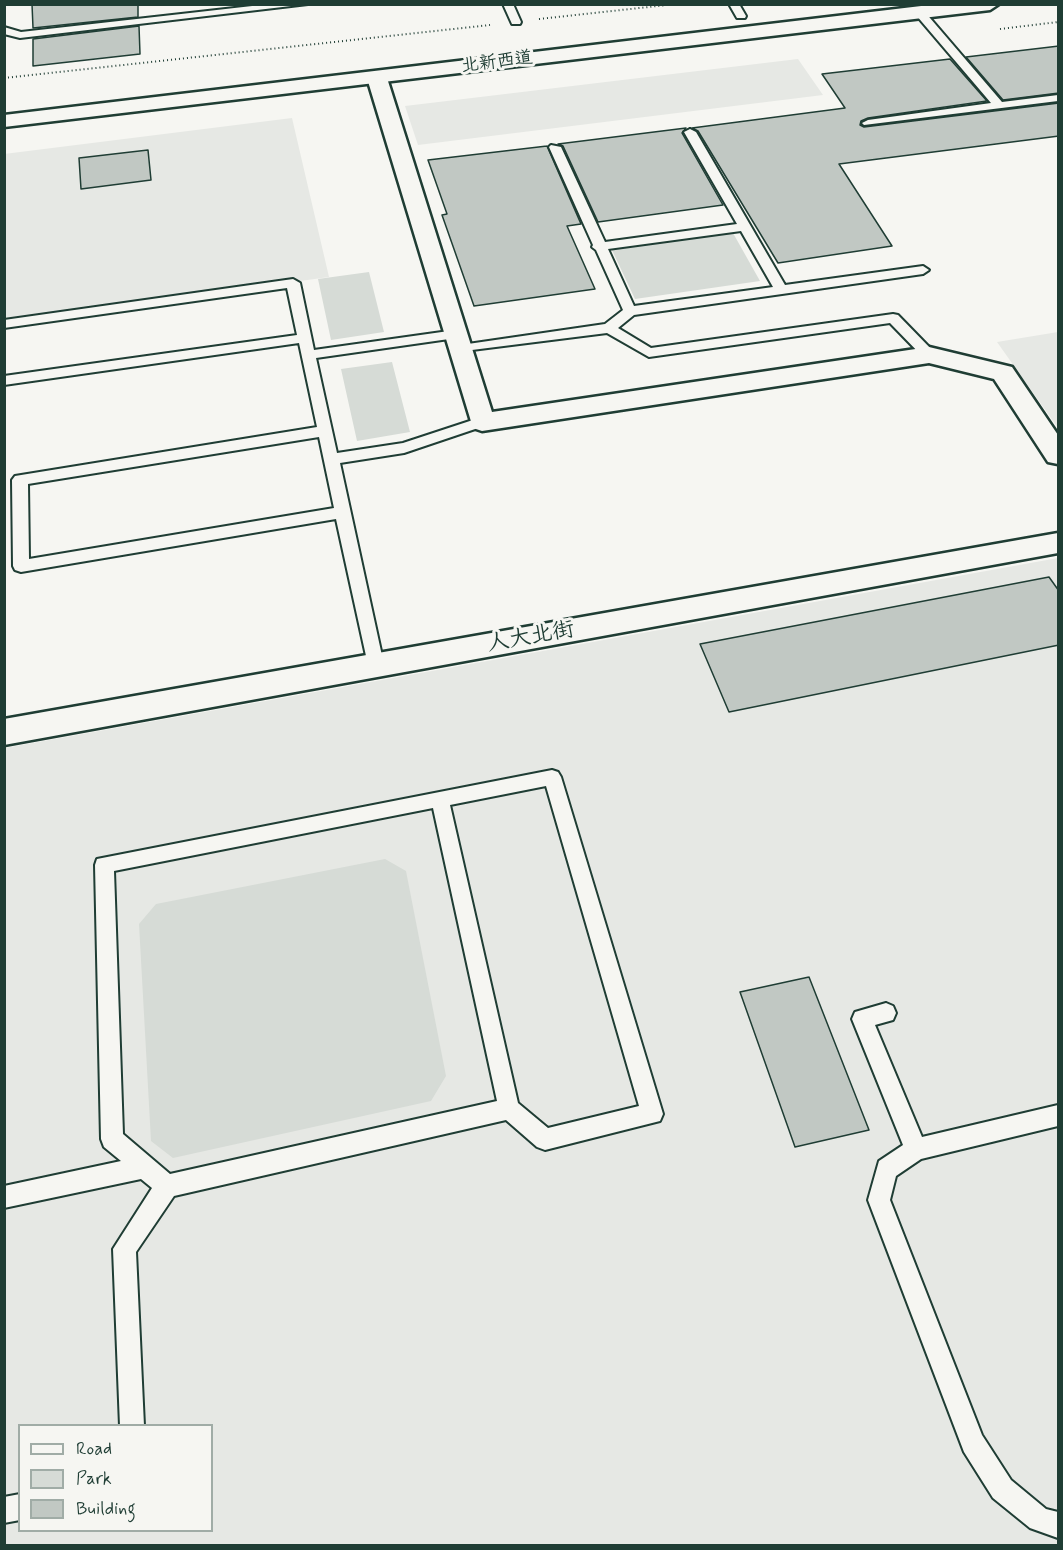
<!DOCTYPE html>
<html>
<head>
<meta charset="utf-8">
<style>
	body { margin:0 }
	#map { position:relative; width:1063px; height:1550px; overflow:hidden; background:#f6f6f2; font-family:Mynerve,sans-serif }
	canvas { display:block }
	.frame { position:absolute; inset:0; border:6px solid #1f3d34; pointer-events:none }
	.legend { position:absolute; left:18px; top:1424px; width:195px; height:108px; box-sizing:border-box; background:#f6f6f2; border:2px solid #a0aca6; margin:0; padding:8px 10px; list-style:none; font-size:18px; color:#1f3d34 }
	.legend li { display:flex; align-items:center; gap:12px; height:30px }
	.legend b { width:30px; border:2px solid #a0aca6 }
</style>
</head>
<body>
<div id="map">
<canvas width="1063" height="1550"></canvas>
<div class="frame"></div>
<ul class="legend">
<li><b style="height:8px;background:#f6f6f2"></b>Road</li>
<li><b style="height:16px;background:#d6dbd6"></b>Park</li>
<li><b style="height:16px;background:#c1c8c3"></b>Building</li>
</ul>
</div>
<script>
const ctx = document.querySelector('canvas').getContext('2d');
ctx.lineJoin = 'round';
function fillPath(path, color) {
  ctx.fillStyle = color;
  ctx.fill(path, 'evenodd');
}
function shape(rows) {
  const path = new Path2D();
  for (const r of rows) {
    path.moveTo(r[0], r[1]);
    for (let i = 2; i < r.length; i += 2) path.lineTo(r[i], r[i + 1]);
  }
  return path;
}
function strokePath(path, color, width, dash) {
  ctx.strokeStyle = color;
  ctx.lineWidth = width;
  ctx.lineCap = dash ? 'butt' : 'round';
  ctx.setLineDash(dash || []);
  ctx.stroke(path);
}
function drawText(font, color, halo, rows, align = 'center') {
  ctx.font = font + ' Mynerve,"LXGW WenKai TC",sans-serif';
  ctx.lineWidth = 6;
  ctx.setLineDash([]);
  ctx.textBaseline = 'middle';
  ctx.strokeStyle = halo;
  ctx.fillStyle = color;
  for (const [text, x, y, turn = 0] of rows) {
    ctx.save();
    ctx.translate(x, y);
    ctx.rotate((+turn || 0) * Math.PI / 180);
    ctx.textAlign = isNaN(turn) ? turn : align;
    if (halo) ctx.strokeText(text, 0, 0);
    ctx.fillText(text, 0, 0);
    ctx.restore();
  }
}
fillPath(shape([
	[798,59,823,95,418,145,405,106],
	[292,118,329,277,5,322,4,154],
	[1058,332,1058,428,997,342],
	[1058,558,1058,1545,5,1546,5,748],
	[20,1426,212,1426,212,1530,20,1530]
]), '#e6e8e4');
fillPath(shape([
	[733,233,760,281,635,299,612,250],
	[369,272,384,332,331,340,318,279],
	[392,362,410,432,357,441,341,369],
	[385,859,406,871,446,1076,431,1101,173,1158,151,1141,139,924,156,904]
]), '#d6dbd6');
const building = shape([
	[32,4,138,4,138,17,33,28,32,4],
	[139,26,140,54,33,66,33,39,139,26],
	[1059,46,1059,93,1003,100,966,57,1059,46],
	[950,59,987,101,868,118,861,121,860,125,864,127,1059,103,1059,136,839,164,892,246,778,263,698,131,692,128,845,108,822,74,950,59],
	[686,128,682,133,723,205,598,222,563,146,558,144,686,128],
	[547,146,581,224,567,226,595,289,474,306,442,215,447,214,428,160,547,146],
	[148,150,151,180,81,189,79,158,148,150],
	[1049,577,1059,591,1059,645,729,712,700,644,1049,577],
	[809,977,869,1130,795,1147,740,992,809,977]
]);
fillPath(building, '#c1c8c3');
strokePath(building, '#1f3d34', 1.5);
const service = shape([
	[270,4,308,4,20,38,4,34,4,27,21,32,270,4],
	[503,4,513,4,521,22,520,24,512,24,503,4],
	[729,4,739,4,746,16,745,18,737,18,729,4],
	[920,10,924,11,1002,102,1058,95,1058,101,864,125,862,123,868,120,991,103,916,15,916,11,920,10],
	[690,129,696,132,785,285,923,266,929,270,923,274,634,315,618,328,651,348,893,314,898,315,934,352,934,358,924,358,890,323,649,357,607,333,456,352,454,349,461,345,605,324,623,310,596,250,592,247,593,245,549,147,551,145,561,147,605,242,737,224,684,132,690,129],
	[741,231,773,287,634,306,608,249,741,231],
	[293,279,300,283,314,350,456,330,463,334,456,338,316,358,337,453,403,443,482,417,489,422,487,425,404,453,340,463,384,665,382,670,376,672,370,670,368,665,336,519,21,572,15,570,13,566,12,480,15,476,317,427,299,343,4,385,4,376,297,335,287,288,4,328,4,320,293,279],
	[319,437,334,508,29,559,28,484,319,437],
	[552,770,558,772,561,777,663,1114,660,1121,545,1150,537,1147,506,1120,174,1196,136,1252,144,1426,120,1426,113,1249,152,1188,141,1179,4,1208,4,1186,121,1161,104,1147,101,1139,95,865,97,859,552,770],
	[546,786,639,1106,548,1128,518,1103,450,805,546,786],
	[433,808,497,1101,170,1174,123,1134,114,871,433,808],
	[886,1003,893,1006,896,1013,893,1020,875,1025,922,1137,1058,1105,1058,1126,921,1159,896,1176,890,1200,982,1435,1011,1480,1046,1509,1058,1512,1058,1538,1030,1528,993,1498,964,1452,868,1200,879,1161,903,1145,852,1019,855,1012,886,1003],
	[20,1494,20,1520,4,1523,4,1497,20,1494]
]);
const minor = shape([
	[377,72,384,74,387,78,492,412,929,347,1012,367,1058,435,1058,464,1048,462,994,379,929,363,482,431,473,428,367,78,370,74,377,72],
	[1058,533,1058,553,4,745,4,719,1058,533]
]);
const primary = shape([
	[938,4,999,4,990,10,4,127,4,115,938,4]
]);
strokePath(service, '#1f3d34', 4);
strokePath(minor, '#1f3d34', 5);
strokePath(primary, '#1f3d34', 5);
strokePath(shape([
	[539,19,676,4],
	[1000,29,1058,22],
	[4,78,490,25]
]), '#1f3d34', 2, [1, 3]);
fillPath(service, '#f6f6f2');
fillPath(minor, '#f6f6f2');
fillPath(primary, '#f6f6f2');
drawText('18px', '#1f3d34', '#f6f6f2', [
	["北新西道",497,63,-7]
]);
drawText('22px', '#1f3d34', '#f6f6f2', [
	["人大北街",531,638,-10]
]);
</script>
</body>
</html>
